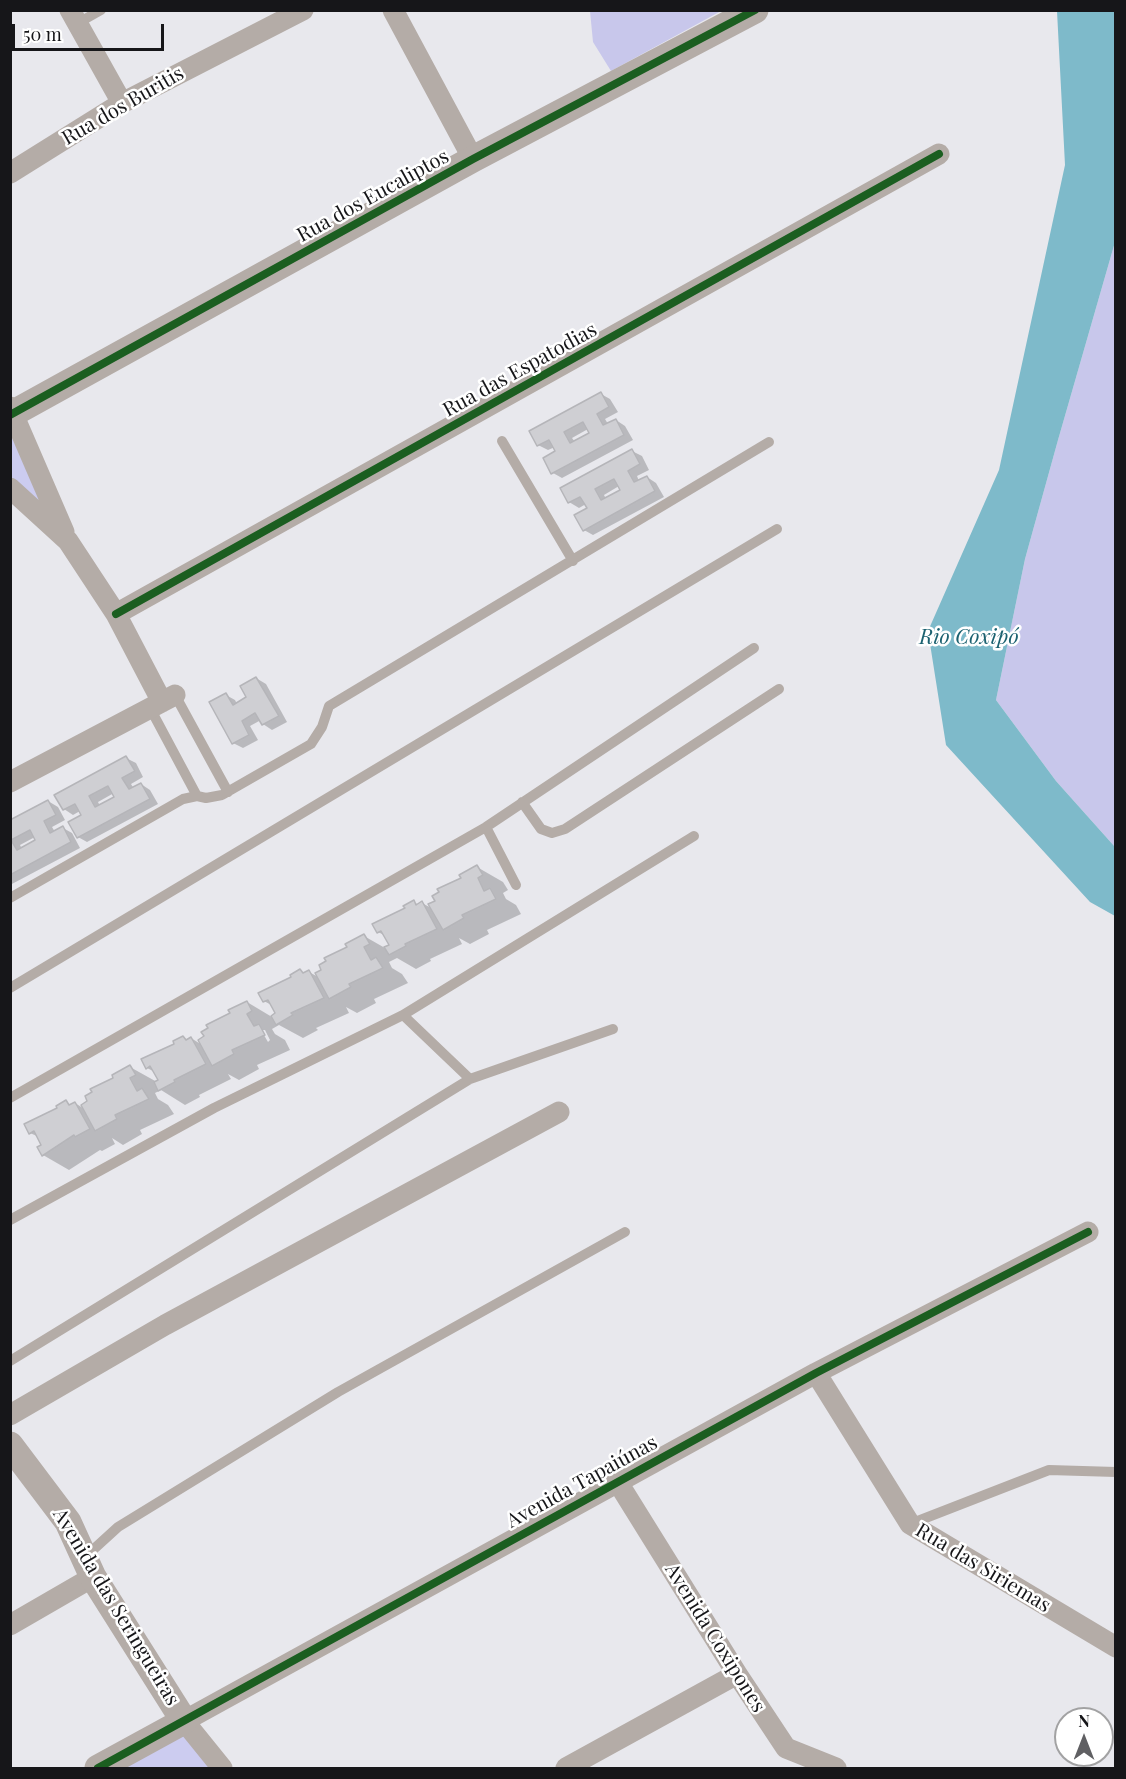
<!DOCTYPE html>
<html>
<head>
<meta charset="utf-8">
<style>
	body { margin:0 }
	#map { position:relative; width:1126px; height:1779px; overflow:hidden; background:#e8e8ed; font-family:"Playfair Display",serif }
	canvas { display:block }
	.frame { position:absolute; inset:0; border:12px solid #161619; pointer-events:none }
	.north { position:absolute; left:1054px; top:1707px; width:60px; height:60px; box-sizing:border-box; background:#fff; border:2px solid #a2a2a3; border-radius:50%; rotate:0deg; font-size:16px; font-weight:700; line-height:24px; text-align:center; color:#161619 }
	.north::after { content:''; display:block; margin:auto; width:21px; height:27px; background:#606063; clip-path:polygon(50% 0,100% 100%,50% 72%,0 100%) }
	.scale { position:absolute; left:12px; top:24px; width:152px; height:27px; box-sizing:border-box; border:3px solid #161619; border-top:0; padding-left:8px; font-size:18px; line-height:21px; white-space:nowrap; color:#161619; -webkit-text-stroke:4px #fff; paint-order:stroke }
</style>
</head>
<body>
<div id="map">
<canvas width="1126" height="1779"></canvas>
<div class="frame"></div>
<div class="north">N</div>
<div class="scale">50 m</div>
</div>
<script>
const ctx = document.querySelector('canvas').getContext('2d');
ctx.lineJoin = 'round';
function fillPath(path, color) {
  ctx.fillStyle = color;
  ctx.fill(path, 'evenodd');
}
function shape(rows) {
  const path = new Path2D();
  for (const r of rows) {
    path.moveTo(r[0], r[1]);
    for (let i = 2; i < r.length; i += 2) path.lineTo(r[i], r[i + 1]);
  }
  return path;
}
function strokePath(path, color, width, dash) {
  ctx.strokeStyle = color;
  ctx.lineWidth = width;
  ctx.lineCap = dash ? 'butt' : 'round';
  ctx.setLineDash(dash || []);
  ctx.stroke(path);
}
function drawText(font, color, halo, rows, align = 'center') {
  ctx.font = font + ' "Playfair Display",serif';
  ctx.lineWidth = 5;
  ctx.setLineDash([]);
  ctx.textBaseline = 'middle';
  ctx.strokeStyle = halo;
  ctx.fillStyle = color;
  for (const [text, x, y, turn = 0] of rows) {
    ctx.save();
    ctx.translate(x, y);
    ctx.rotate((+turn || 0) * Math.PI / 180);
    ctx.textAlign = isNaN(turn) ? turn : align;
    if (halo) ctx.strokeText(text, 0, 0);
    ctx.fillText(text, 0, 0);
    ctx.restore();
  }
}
fillPath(shape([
	[10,434,51,518,11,480],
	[183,1732,211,1768,114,1768]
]), '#ccccf0');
fillPath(shape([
	[590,11,721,11,611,71,593,42],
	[1115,242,1115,847,1056,781,996,700,1025,559,1058,440]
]), '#c8c7eb');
fillPath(shape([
	[1057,11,1115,11,1115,242,1058,440,1025,559,996,700,1056,781,1115,847,1115,916,1090,902,946,745,928,631,999,470,1065,165]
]), '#7ebaca');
fillPath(shape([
	[601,394,610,399,618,412,605,419,608,424,616,420,625,426,633,440,562,478,553,473,557,452,555,447,548,450,538,445],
	[588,429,591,433,575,442,572,438],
	[632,451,642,456,649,470,637,476,639,481,647,477,656,483,664,497,593,535,584,530,589,509,586,504,579,508,569,502],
	[619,486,622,490,606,499,604,495],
	[256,678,266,684,287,722,272,730,263,724,261,720,250,726,258,740,243,748,233,743,226,695,235,700,237,704,248,698],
	[126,758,136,763,143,777,131,784,134,789,141,784,150,790,158,804,87,842,78,837,83,816,80,811,73,815,64,809],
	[114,793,116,797,100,806,98,802],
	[48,801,58,807,65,820,52,827,55,832,63,828,72,833,80,848,10,885,10,822],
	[35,837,37,841,22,849,20,845],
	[477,867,503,882,508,890,503,893,506,899,516,905,521,914,487,930,489,934,470,944,459,938,462,944,430,959,431,961,416,969,397,958,389,962,392,968,402,974,408,983,374,999,376,1003,357,1013,346,1007,349,1013,316,1028,318,1030,303,1038,279,1025,272,1029,275,1034,285,1040,290,1050,257,1065,259,1069,239,1080,228,1074,231,1079,199,1095,200,1097,185,1105,161,1090,155,1093,158,1099,168,1105,174,1114,140,1130,142,1134,123,1145,112,1138,115,1144,102,1151,100,1150,69,1170,43,1155,43,1145,39,1137,30,1133,45,1117,66,1102,71,1105,75,1103,86,1110,115,1079,130,1067,157,1082,160,1081,155,1072,147,1068,143,1060,176,1044,183,1037,188,1040,191,1038,202,1045,232,1014,247,1002,272,1017,277,1014,273,1006,264,1001,279,985,300,971,305,973,309,972,320,978,349,947,364,936,385,948,391,945,386,936,378,932,414,902,419,905,422,903,433,909,463,878],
	[261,1030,265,1030,270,1040,268,1042]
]), '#0003');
const building = shape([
	[601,392,609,407,597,414,603,425,616,419,624,435,551,474,543,458,555,451,549,440,537,446,529,431,601,392],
	[583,422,589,433,570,443,564,432,583,422],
	[632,449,640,464,628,471,634,482,647,476,655,491,583,531,574,515,587,508,580,497,568,503,560,488,632,449],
	[614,479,620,490,601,500,595,489,614,479],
	[256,677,279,716,262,725,255,713,242,721,249,735,232,744,209,702,226,693,233,705,246,697,240,686,256,677],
	[126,756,135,771,122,778,129,789,141,783,150,799,77,838,68,822,81,815,75,804,63,810,54,795,126,756],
	[108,786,114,797,95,807,89,796,108,786],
	[48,800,56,815,44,821,50,833,63,826,71,842,10,875,10,820,48,800],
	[30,830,35,840,17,850,11,840,30,830],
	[477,865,483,875,478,878,484,891,490,888,496,899,462,915,464,918,443,930,428,904,435,901,432,896,439,892,437,889,461,878,459,875,477,865],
	[414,900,416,905,422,901,437,929,405,944,406,946,389,955,384,947,389,945,381,931,377,933,372,924,405,908,403,906,414,900],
	[364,934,370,944,364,947,371,960,376,957,383,968,349,984,351,987,329,999,315,973,321,970,319,965,326,961,324,958,347,947,345,944,364,934],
	[300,969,303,973,309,970,324,998,291,1013,293,1015,276,1025,271,1016,275,1013,268,1000,263,1002,258,993,291,977,290,975,300,969],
	[247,1001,252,1011,247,1014,254,1026,259,1024,265,1035,232,1050,234,1054,212,1066,198,1040,204,1036,201,1032,208,1028,206,1025,230,1013,228,1010,247,1001],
	[183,1036,186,1040,191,1037,206,1064,174,1080,175,1082,158,1091,154,1082,158,1080,150,1066,146,1069,141,1059,174,1044,173,1041,183,1036],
	[130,1065,136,1075,130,1078,137,1091,142,1088,149,1099,115,1115,117,1119,95,1131,81,1105,87,1101,85,1096,92,1092,90,1089,113,1078,112,1075,130,1065],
	[66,1100,69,1105,75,1102,90,1129,75,1137,74,1135,42,1156,37,1147,41,1145,34,1131,29,1134,24,1124,57,1108,56,1106,66,1100]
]);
fillPath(building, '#cfcfd3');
strokePath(building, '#b5b5b9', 1.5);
strokePath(shape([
	[78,23,101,10],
	[502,441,573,561],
	[175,695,228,792],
	[150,708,197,796],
	[522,802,541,829,552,833,565,829,779,689],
	[486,827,516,885],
	[10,898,183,799,197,796,206,798,222,795,311,744,322,727,329,706,769,442],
	[10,988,777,529],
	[403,1015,694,836],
	[10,1098,486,827,754,648],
	[10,1220,214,1108,403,1015,470,1079],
	[10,1361,470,1079,613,1029],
	[910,1524,1049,1470,1116,1472],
	[84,1558,118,1527,338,1392,625,1232]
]), '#b4aca7', 10);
strokePath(shape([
	[70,10,122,103],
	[393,10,473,159],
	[10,173,122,103,303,10],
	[10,407,64,532],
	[10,488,68,541,116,614,162,702],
	[116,614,939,154],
	[10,782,175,695],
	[816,1373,910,1524,1116,1647],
	[10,1415,165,1325,559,1112],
	[617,1481,737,1674,786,1748,836,1768],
	[10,1625,93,1577],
	[222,1768,184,1721,816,1373,1088,1232],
	[566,1768,737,1674]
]), '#b4aca7', 21);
strokePath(shape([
	[10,415,473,159,755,10],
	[10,1445,68,1522,93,1577,184,1721,98,1768]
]), '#b4aca7', 27);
strokePath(shape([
	[10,415,473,159,755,10],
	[116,614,939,154],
	[98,1768,816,1373,1088,1232]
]), '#1b5e20', 8);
drawText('20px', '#161619', '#fff', [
	["Rua dos Buritis",123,106,-30],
	["Rua dos Eucaliptos",373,196,-29],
	["Rua das Espatodias",520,370,-29],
	["Avenida Tapaiúnas",582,1482,-29],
	["Rua das Siriemas",983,1568,31],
	["Avenida das Seringueiras",116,1607,59],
	["Avenida Coxipones",715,1638,58]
]);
drawText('italic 21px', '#1b6170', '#fff', [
	["Rio Coxipó",969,637]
]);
</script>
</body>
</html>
